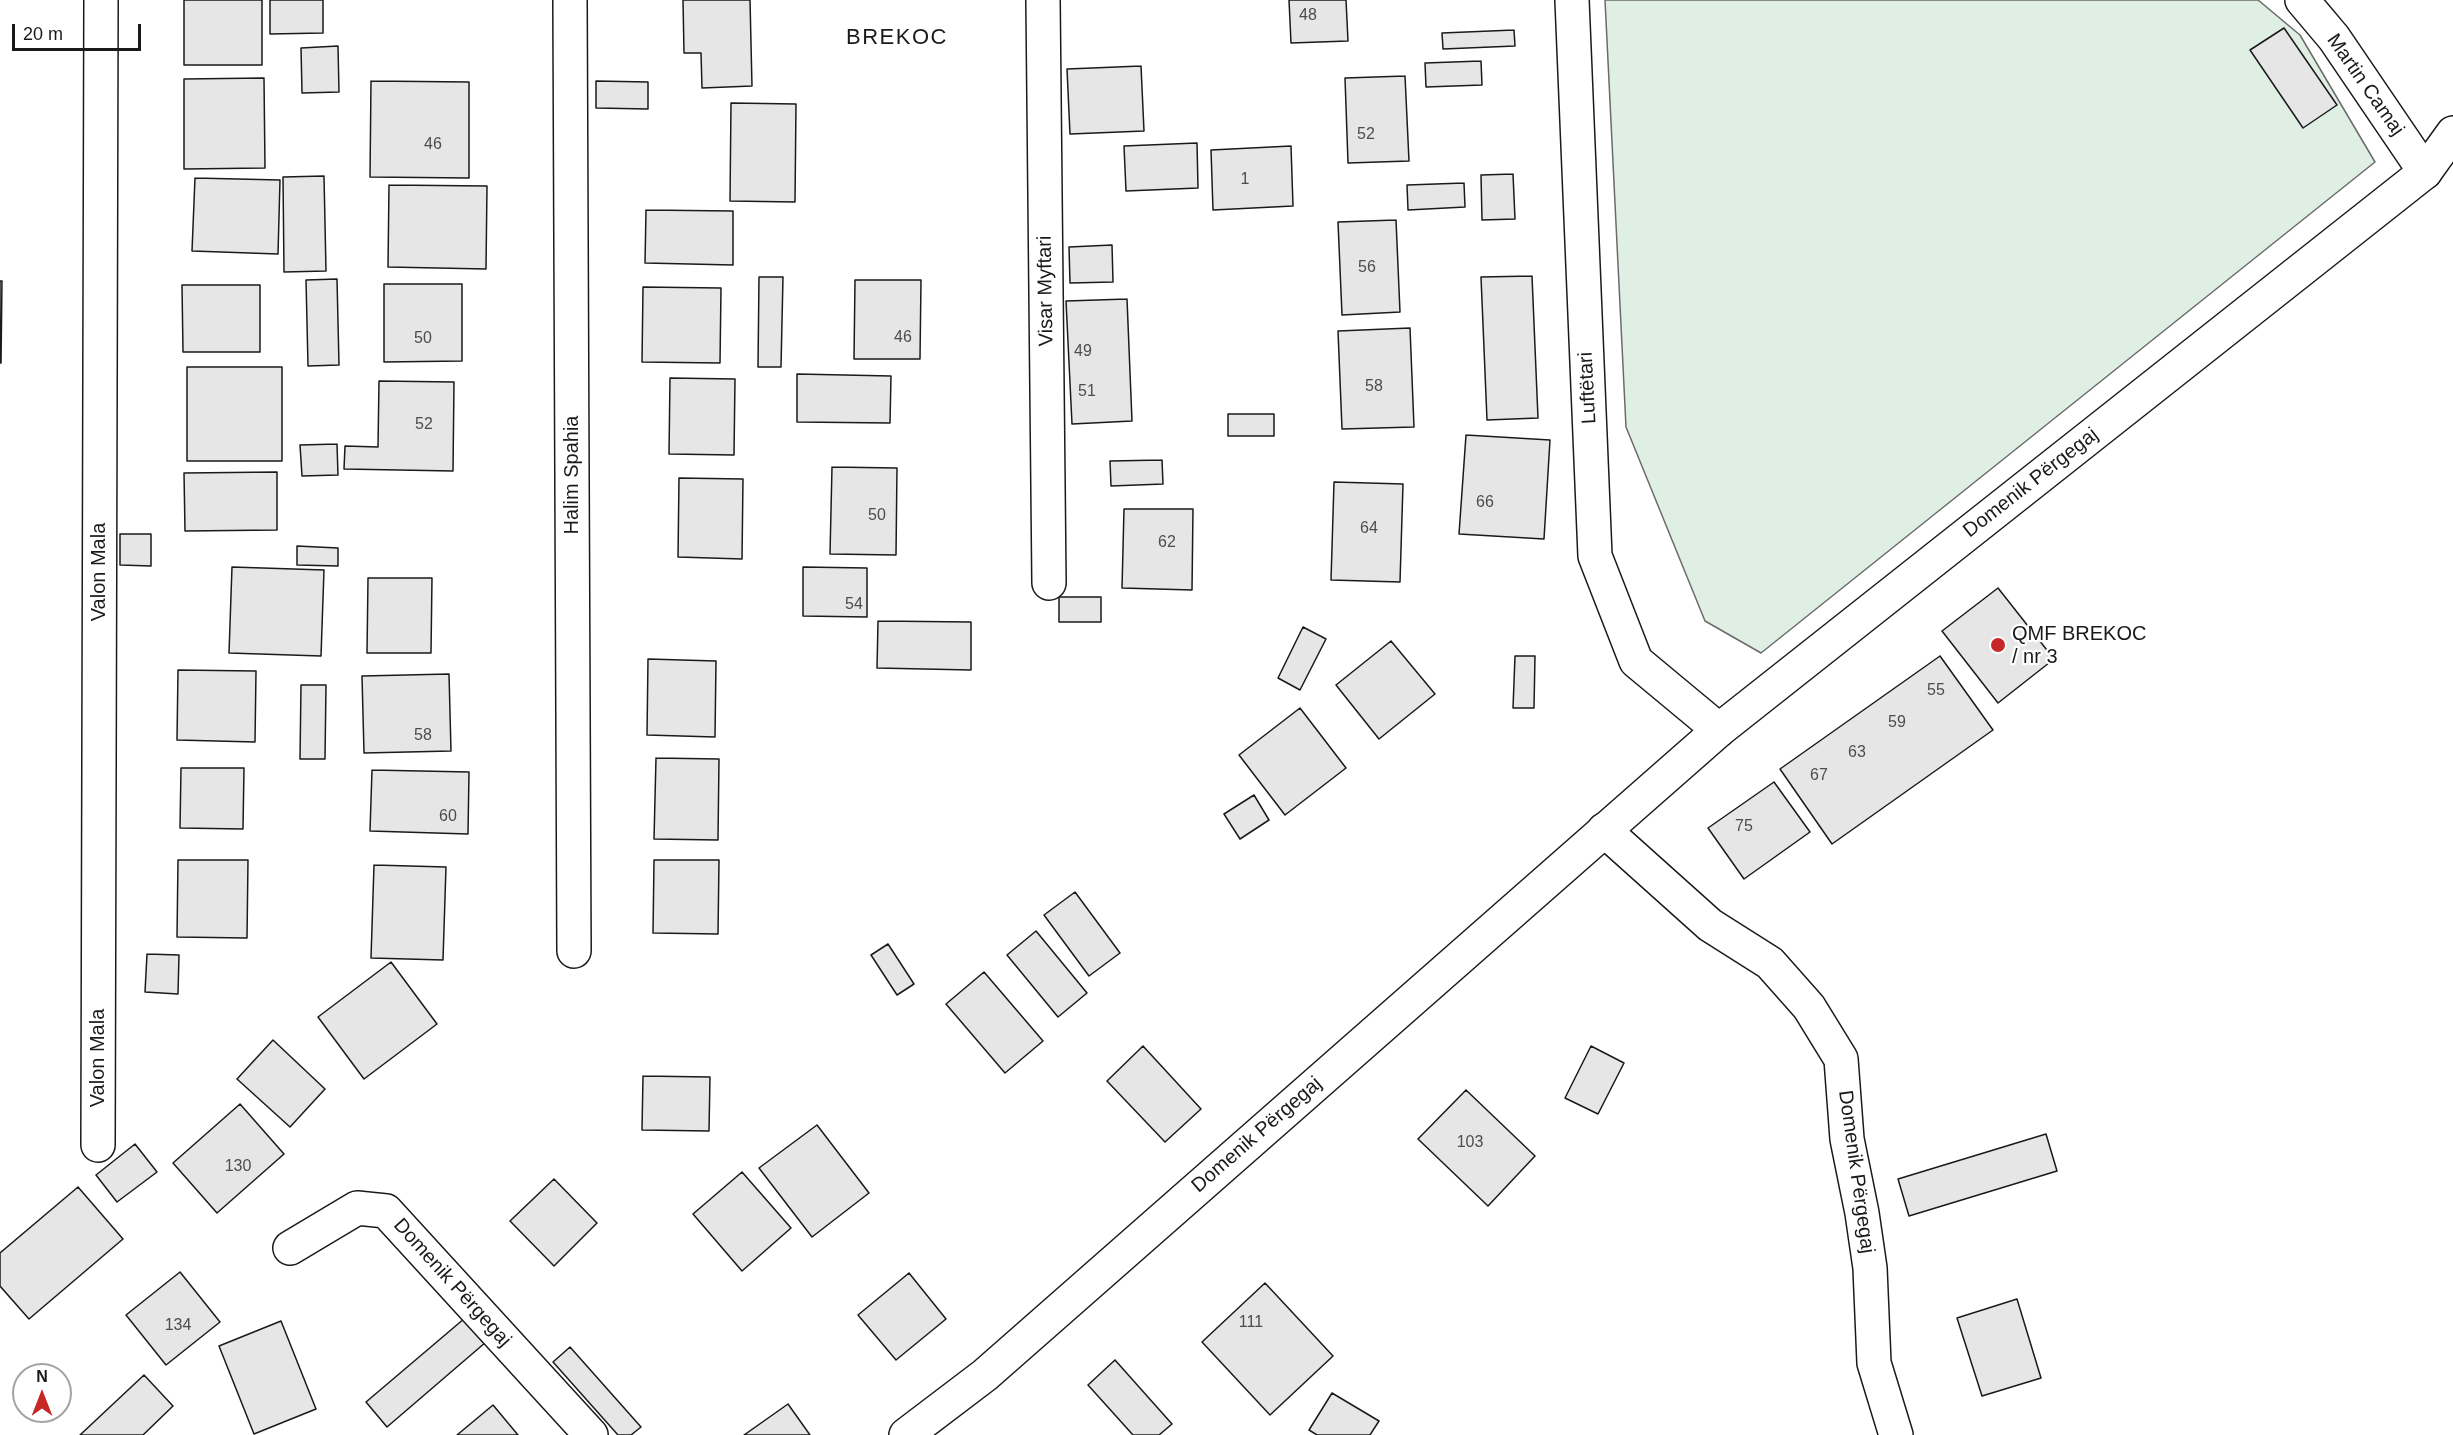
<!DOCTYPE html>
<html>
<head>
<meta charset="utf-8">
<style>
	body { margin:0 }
	#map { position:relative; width:2453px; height:1435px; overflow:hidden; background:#fff; font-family:Arial,sans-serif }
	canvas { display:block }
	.north { position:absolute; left:12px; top:1363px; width:60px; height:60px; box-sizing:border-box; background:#fff; border:2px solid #a3a3a3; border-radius:50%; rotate:0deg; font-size:16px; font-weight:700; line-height:24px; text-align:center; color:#1a1a1a }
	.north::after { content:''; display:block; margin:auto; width:21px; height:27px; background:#c62828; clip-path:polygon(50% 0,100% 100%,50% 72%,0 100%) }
	.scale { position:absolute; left:12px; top:24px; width:129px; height:27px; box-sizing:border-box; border:3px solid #1a1a1a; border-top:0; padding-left:8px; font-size:18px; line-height:21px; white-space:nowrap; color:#1a1a1a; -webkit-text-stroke:4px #fff; paint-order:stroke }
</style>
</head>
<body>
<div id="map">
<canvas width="2453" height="1435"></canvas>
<div class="north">N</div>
<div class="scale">20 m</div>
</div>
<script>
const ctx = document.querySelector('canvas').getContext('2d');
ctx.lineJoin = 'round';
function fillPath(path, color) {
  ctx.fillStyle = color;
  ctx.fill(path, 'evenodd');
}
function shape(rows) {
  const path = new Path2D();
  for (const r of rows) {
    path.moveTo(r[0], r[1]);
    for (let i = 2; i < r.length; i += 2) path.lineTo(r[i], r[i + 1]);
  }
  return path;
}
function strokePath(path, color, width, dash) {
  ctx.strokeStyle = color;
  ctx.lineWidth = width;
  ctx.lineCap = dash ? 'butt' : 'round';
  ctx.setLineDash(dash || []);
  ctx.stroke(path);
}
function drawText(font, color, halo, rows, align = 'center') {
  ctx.font = font + ' Arial,sans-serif';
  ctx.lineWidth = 4.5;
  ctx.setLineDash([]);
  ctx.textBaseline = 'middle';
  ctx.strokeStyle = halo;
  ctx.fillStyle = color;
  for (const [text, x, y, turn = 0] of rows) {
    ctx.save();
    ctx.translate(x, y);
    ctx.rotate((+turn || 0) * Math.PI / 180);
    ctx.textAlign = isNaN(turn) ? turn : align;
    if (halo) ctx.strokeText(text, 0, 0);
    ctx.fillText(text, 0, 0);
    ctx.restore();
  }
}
const green = shape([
	[1605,0,2258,0,2300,35,2375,162,1761,653,1705,621,1626,427,1605,0]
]);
fillPath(green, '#e0efe3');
strokePath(green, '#6a6a6a', 1.5);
const building = shape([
	[184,0,262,0,262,65,184,65,184,0],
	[270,0,323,0,323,33,270,34,270,0],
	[683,0,750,0,752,86,702,88,701,53,684,53,683,0],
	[1289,0,1346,0,1348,41,1291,43,1289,0],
	[2284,28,2337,105,2303,128,2250,50,2284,28],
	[1514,30,1515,46,1443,49,1442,33,1514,30],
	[338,46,339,92,302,93,301,48,338,46],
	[1481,61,1482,85,1426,87,1425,63,1481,61],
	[1141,66,1144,131,1070,134,1067,69,1141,66],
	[1405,76,1409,161,1348,163,1345,78,1405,76],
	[264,78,265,168,184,169,184,79,264,78],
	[371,81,469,82,469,178,370,177,371,81],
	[596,81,648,82,648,109,596,108,596,81],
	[731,103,796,104,795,202,730,201,731,103],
	[1197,143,1198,188,1126,191,1124,146,1197,143],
	[1291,146,1293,206,1213,210,1211,150,1291,146],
	[1513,174,1515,219,1482,220,1481,175,1513,174],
	[324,176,326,271,284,272,283,177,324,176],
	[195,178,280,180,278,254,192,251,195,178],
	[1464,183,1465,207,1408,210,1407,185,1464,183],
	[389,185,487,186,486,269,388,267,389,185],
	[646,210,733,211,733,265,645,263,646,210],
	[1396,220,1400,312,1342,315,1338,222,1396,220],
	[1112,245,1113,282,1070,283,1069,247,1112,245],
	[1532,276,1538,418,1487,420,1481,277,1532,276],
	[759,277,783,277,781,367,758,367,759,277],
	[337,279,339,365,308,366,306,280,337,279],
	[855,280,921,280,920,359,854,359,855,280],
	[0,281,2,281,1,363,0,363,0,281],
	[384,284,462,284,462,361,384,362,384,284],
	[182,285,260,285,260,352,183,352,182,285],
	[643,287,721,288,720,363,642,362,643,287],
	[1127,299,1132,421,1072,424,1066,301,1127,299],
	[1410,328,1414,427,1342,429,1338,331,1410,328],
	[187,367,282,367,282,461,187,461,187,367],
	[797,374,891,376,890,423,797,422,797,374],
	[670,378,735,379,734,455,669,454,670,378],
	[379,381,454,382,453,471,344,469,345,446,378,447,379,381],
	[1228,414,1274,414,1274,436,1228,436,1228,414],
	[1466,435,1550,440,1544,539,1459,534,1466,435],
	[337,444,338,475,302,476,300,445,337,444],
	[1162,460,1163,484,1111,486,1110,461,1162,460],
	[832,467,897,468,896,555,830,554,832,467],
	[277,472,277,530,185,531,184,473,277,472],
	[679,478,743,479,742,559,678,557,679,478],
	[1334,482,1403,484,1400,582,1331,580,1334,482],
	[1124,509,1193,509,1192,590,1122,588,1124,509],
	[120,534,151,534,151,566,120,565,120,534],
	[297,546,338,548,338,566,297,565,297,546],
	[232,567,324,570,321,656,229,653,232,567],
	[803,567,867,568,867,617,803,616,803,567],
	[368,578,432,578,431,653,367,653,368,578],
	[1998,588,2054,659,1998,703,1942,631,1998,588],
	[1059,597,1101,597,1101,622,1059,622,1059,597],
	[878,621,971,622,971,670,877,668,878,621],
	[1303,627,1326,639,1300,690,1278,678,1303,627],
	[1391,641,1435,694,1379,739,1336,685,1391,641],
	[1515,656,1535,656,1534,708,1513,708,1515,656],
	[1940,656,1993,730,1832,844,1780,769,1940,656],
	[648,659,716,661,715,737,647,735,648,659],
	[178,670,256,671,255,742,177,740,178,670],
	[449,674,451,751,364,753,362,676,449,674],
	[301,685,326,685,325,759,300,759,301,685],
	[1300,708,1346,768,1285,815,1239,755,1300,708],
	[656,758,719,759,718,840,654,839,656,758],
	[181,768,244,768,243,829,180,828,181,768],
	[372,770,469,772,468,834,370,831,372,770],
	[1774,782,1810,832,1744,879,1708,828,1774,782],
	[1254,795,1269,820,1240,839,1224,814,1254,795],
	[178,860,248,860,247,938,177,937,178,860],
	[654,860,719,860,718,934,653,933,654,860],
	[374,865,446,867,443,960,371,958,374,865],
	[1075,892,1120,953,1089,976,1044,915,1075,892],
	[1036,931,1087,993,1058,1017,1007,955,1036,931],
	[888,944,914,984,897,995,871,955,888,944],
	[147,954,179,955,178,994,145,992,147,954],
	[391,962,437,1024,364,1079,318,1017,391,962],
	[984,972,1043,1041,1005,1073,946,1004,984,972],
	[273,1040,325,1089,290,1127,237,1079,273,1040],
	[1143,1046,1201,1109,1165,1142,1107,1081,1143,1046],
	[1591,1046,1624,1063,1598,1114,1565,1098,1591,1046],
	[643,1076,710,1077,709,1131,642,1130,643,1076],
	[1466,1090,1535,1156,1488,1206,1418,1139,1466,1090],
	[240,1104,284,1154,217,1213,173,1163,240,1104],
	[817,1125,869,1193,812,1237,759,1168,817,1125],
	[2046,1134,2057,1171,1909,1216,1898,1179,2046,1134],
	[135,1144,157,1172,117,1202,96,1175,135,1144],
	[742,1172,791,1228,742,1271,693,1214,742,1172],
	[554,1179,597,1223,554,1266,510,1221,554,1179],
	[78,1187,123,1239,29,1319,0,1286,0,1253,78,1187],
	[180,1272,220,1322,166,1365,126,1315,180,1272],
	[909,1273,946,1319,896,1360,858,1315,909,1273],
	[1265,1283,1333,1356,1270,1415,1202,1342,1265,1283],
	[2017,1299,2041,1378,1982,1396,1957,1318,2017,1299],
	[465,1318,486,1342,387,1427,366,1402,465,1318],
	[281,1321,316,1409,254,1434,219,1346,281,1321],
	[570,1347,641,1427,631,1435,618,1435,553,1362,570,1347],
	[1115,1360,1172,1424,1159,1435,1133,1435,1088,1385,1115,1360],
	[144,1375,173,1406,143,1435,80,1435,144,1375],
	[1332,1393,1379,1421,1370,1435,1317,1435,1309,1430,1332,1393],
	[788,1404,810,1435,744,1435,788,1404],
	[493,1405,518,1435,457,1435,493,1405]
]);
fillPath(building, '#e6e6e6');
strokePath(building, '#1a1a1a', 1.5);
const street = shape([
	[570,0,574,951],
	[1043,0,1049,583],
	[1572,0,1595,556,1636,661,1719,730],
	[2302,0,2334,38,2425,172],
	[1604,830,1710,925,1770,963,1809,1007,1841,1059,1847,1139,1862,1213,1870,1268,1874,1363,1896,1435],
	[98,1145,101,0],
	[290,1248,357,1208,386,1211,591,1435]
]);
const secondary = shape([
	[906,1435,985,1375,1719,730,2425,172,2453,133]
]);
strokePath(street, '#1a1a1a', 36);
strokePath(secondary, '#1a1a1a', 36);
strokePath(street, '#fff', 33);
strokePath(secondary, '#fff', 33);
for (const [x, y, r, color] of [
	[1998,645,8,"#c62828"]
]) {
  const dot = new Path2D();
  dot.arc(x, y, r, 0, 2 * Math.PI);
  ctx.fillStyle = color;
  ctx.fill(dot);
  strokePath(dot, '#fff', 2);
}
drawText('16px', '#4d4d4d', null, [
	["48",1308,16],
	["52",1366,135],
	["46",433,145],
	["1",1245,180],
	["56",1367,268],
	["46",903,338],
	["50",423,339],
	["49",1083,352],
	["58",1374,387],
	["51",1087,392],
	["52",424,425],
	["66",1485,503],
	["50",877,516],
	["64",1369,529],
	["62",1167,543],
	["54",854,605],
	["55",1936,691],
	["59",1897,723],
	["58",423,736],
	["63",1857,753],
	["67",1819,776],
	["60",448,817],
	["75",1744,827],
	["103",1470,1143],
	["130",238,1167],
	["111",1251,1323],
	["134",178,1326]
]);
drawText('20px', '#1a1a1a', '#fff', [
	["Martin Camaj",2365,85,55],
	["Visar Myftari",1046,291,-91],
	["Luftëtari",1588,388,-93],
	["Halim Spahia",572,475,-90],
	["Domenik Përgegaj",2031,483,-38],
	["Valon Mala",99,572,-90],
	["Valon Mala",98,1058,-90],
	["Domenik Përgegaj",1257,1135,-41],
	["Domenik Përgegaj",1856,1172,82],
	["Domenik Përgegaj",452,1283,48]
]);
drawText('20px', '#1a1a1a', '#fff', [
	["QMF BREKOC",2012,634],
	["/ nr 3",2012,657]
], 'left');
ctx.letterSpacing = '1.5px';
drawText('22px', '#1a1a1a', '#fff', [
	["BREKOC",897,38]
]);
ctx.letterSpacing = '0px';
</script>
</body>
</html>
